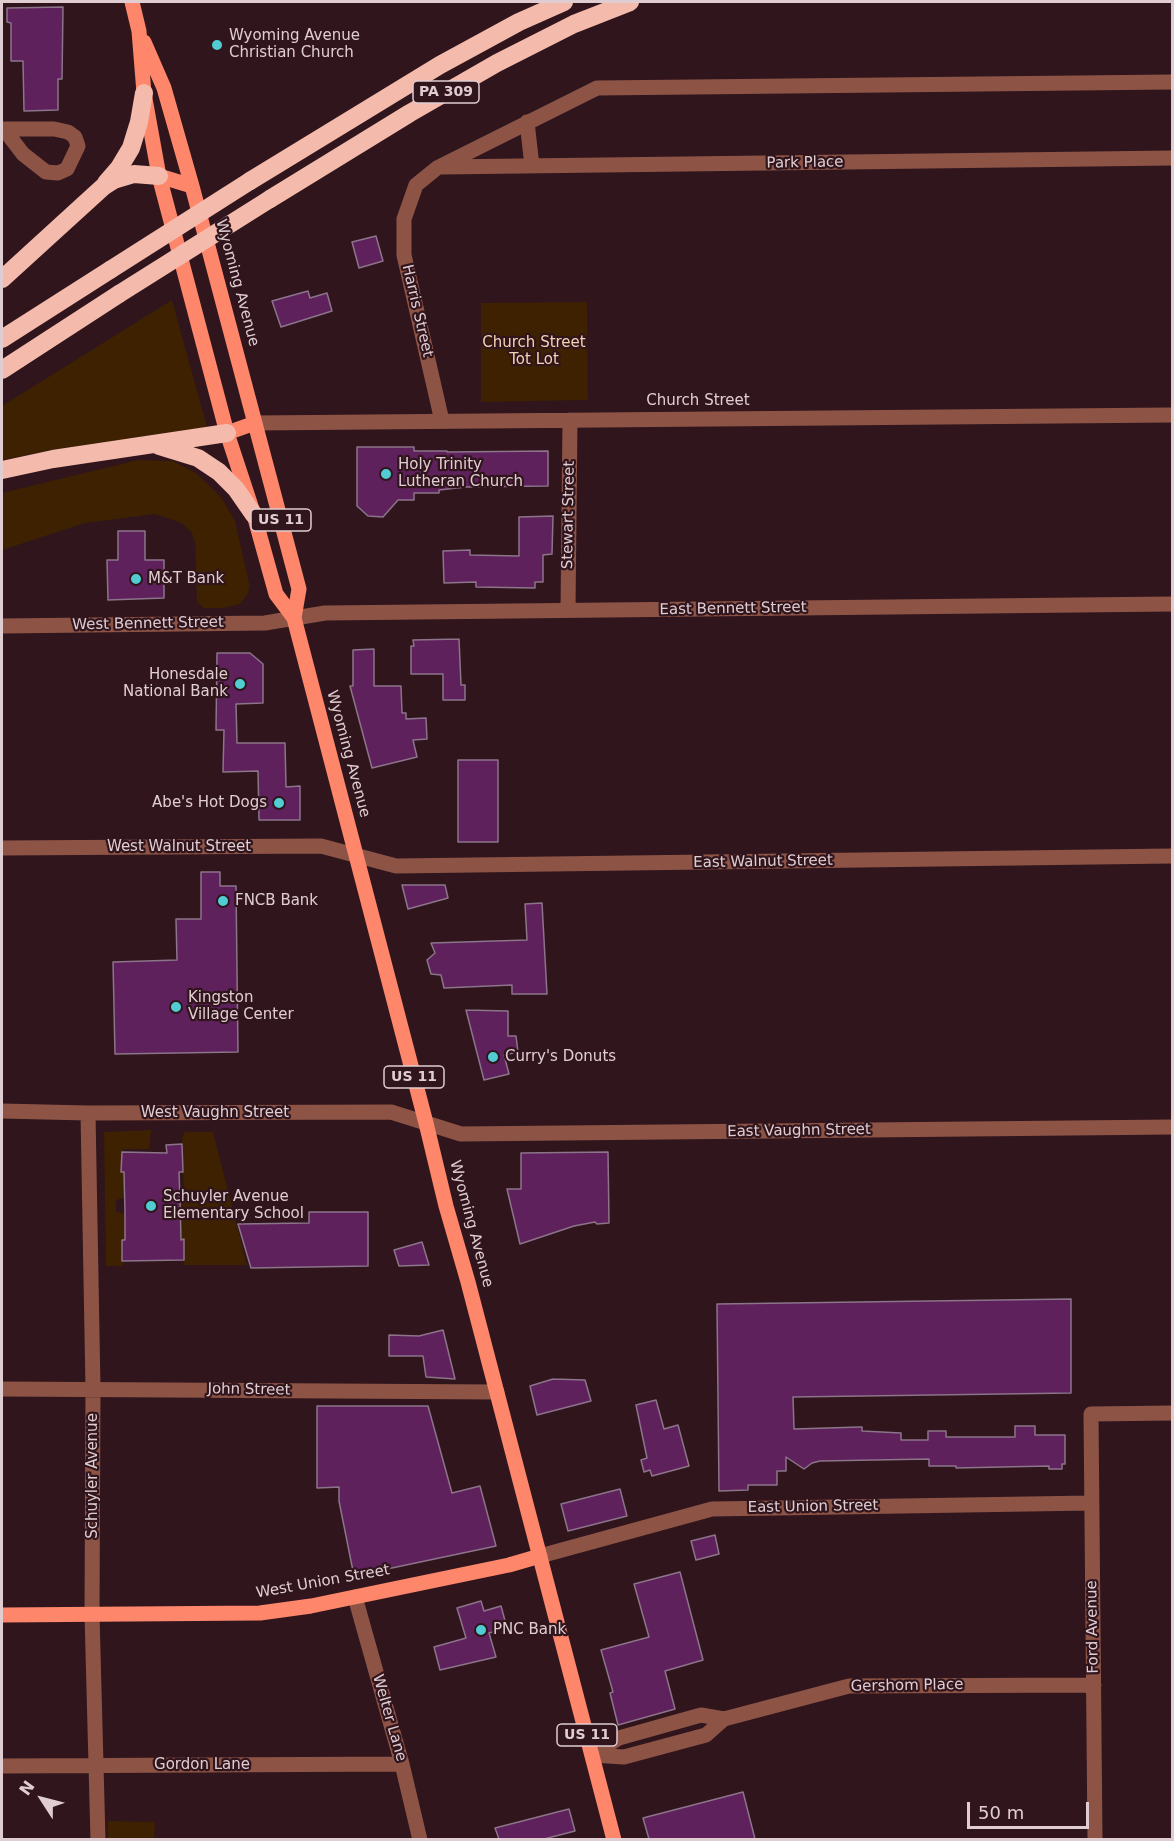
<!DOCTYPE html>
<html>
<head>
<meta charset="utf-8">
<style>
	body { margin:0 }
	#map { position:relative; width:1174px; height:1841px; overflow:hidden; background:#30151d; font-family:"DejaVu Sans",sans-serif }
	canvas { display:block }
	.frame { position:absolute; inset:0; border:3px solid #e0cdd1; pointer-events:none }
	.north { position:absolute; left:12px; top:1769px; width:60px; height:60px; -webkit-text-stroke:4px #30151d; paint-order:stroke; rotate:306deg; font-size:16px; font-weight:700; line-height:24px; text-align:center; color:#e0cdd1 }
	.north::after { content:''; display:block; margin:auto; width:21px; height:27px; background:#e0cdd1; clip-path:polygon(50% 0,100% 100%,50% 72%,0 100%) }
	.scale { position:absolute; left:967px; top:1802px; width:122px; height:27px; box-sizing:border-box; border:3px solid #e0cdd1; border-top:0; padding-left:8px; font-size:18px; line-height:21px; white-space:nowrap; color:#e0cdd1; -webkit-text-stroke:4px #30151d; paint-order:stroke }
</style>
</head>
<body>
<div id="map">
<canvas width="1174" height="1841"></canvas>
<div class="frame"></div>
<div class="north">N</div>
<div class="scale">50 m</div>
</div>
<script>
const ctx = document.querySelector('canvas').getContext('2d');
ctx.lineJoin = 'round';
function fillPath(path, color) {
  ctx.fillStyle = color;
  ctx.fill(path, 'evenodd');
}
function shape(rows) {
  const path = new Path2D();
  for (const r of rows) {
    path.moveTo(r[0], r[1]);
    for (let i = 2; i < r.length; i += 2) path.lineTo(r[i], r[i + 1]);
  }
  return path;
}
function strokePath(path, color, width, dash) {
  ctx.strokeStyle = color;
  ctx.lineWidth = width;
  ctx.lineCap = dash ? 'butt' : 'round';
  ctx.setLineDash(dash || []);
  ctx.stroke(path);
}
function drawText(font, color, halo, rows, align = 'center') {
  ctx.font = font + ' "DejaVu Sans",sans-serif';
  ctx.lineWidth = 4.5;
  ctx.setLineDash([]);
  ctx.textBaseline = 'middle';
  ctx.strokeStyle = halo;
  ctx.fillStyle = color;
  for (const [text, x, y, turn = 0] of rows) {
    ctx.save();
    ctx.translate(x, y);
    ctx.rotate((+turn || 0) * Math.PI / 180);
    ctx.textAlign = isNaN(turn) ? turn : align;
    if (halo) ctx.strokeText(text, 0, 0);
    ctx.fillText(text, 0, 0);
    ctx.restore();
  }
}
fillPath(shape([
	[172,300,207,427,51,450,2,460,2,406],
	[587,302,588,400,481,402,481,303],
	[138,460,173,461,196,473,221,497,235,521,250,587,247,595,240,604,223,608,204,608,199,604,197,601,195,543,192,533,182,523,155,514,85,523,2,550,2,493],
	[151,1130,149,1149,124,1149,122,1152,121,1172,124,1172,124,1198,116,1200,116,1212,125,1213,125,1240,122,1241,123,1266,106,1266,104,1132],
	[185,1132,213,1132,247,1265,184,1265,184,1240,181,1240,180,1199,184,1198,182,1137],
	[108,1821,155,1822,154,1839,108,1839]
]), '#3d2100');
const building = shape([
	[63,7,62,79,58,79,58,110,24,111,23,61,11,61,11,23,7,22,7,8,63,7],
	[376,236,383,261,359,268,352,242,376,236],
	[308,291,310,298,327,293,332,311,281,327,272,301,308,291],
	[357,447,414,447,414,451,447,451,447,452,548,451,548,486,466,487,439,490,439,493,414,493,414,500,398,500,383,517,368,516,357,506,357,447],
	[553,516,552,554,543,555,543,582,535,582,535,588,476,587,476,582,444,583,443,551,470,550,470,555,519,556,519,517,553,516],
	[118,531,145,531,145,560,164,560,164,598,108,600,107,560,118,560,118,531],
	[459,639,461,685,465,685,465,700,443,700,443,674,411,674,411,646,414,646,413,640,459,639],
	[374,649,374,686,401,686,402,713,406,713,406,719,426,718,427,739,413,740,417,757,372,768,350,686,353,686,353,650,374,649],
	[217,653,250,653,263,664,263,703,236,704,237,743,285,743,286,787,300,786,300,820,259,820,258,771,223,772,224,730,216,730,217,653],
	[458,760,498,760,498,842,458,842,458,760],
	[201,872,220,872,220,886,236,886,238,1052,115,1054,113,962,177,960,176,919,201,919,201,872],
	[402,885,445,885,448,898,408,909,402,885],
	[542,903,547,994,512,994,512,985,444,988,441,975,431,974,427,960,435,953,431,943,527,940,525,904,542,903],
	[466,1010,508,1011,508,1036,516,1036,518,1052,504,1055,509,1074,484,1080,466,1010],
	[182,1144,183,1172,179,1172,180,1199,181,1240,184,1239,184,1260,122,1261,122,1240,125,1240,125,1213,124,1172,121,1172,122,1152,167,1153,166,1145,182,1144],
	[608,1152,609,1223,597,1224,595,1222,574,1226,520,1244,507,1189,521,1189,521,1153,608,1152],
	[309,1212,368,1212,368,1266,251,1268,238,1224,309,1223,309,1212],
	[422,1242,429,1265,399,1266,394,1250,422,1242],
	[1071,1299,1071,1393,793,1397,794,1429,860,1427,862,1427,862,1431,901,1433,901,1440,928,1440,928,1431,946,1431,946,1437,1015,1437,1015,1426,1035,1426,1035,1435,1065,1435,1065,1464,1062,1464,1062,1469,1049,1469,1049,1466,956,1468,956,1466,929,1466,929,1459,820,1461,812,1463,804,1469,786,1457,786,1471,777,1471,777,1485,748,1485,748,1490,719,1491,717,1304,1071,1299],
	[443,1330,455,1379,426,1377,423,1356,389,1356,389,1335,419,1336,443,1330],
	[553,1379,585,1380,591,1401,537,1415,530,1386,553,1379],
	[656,1400,664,1429,678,1425,689,1466,652,1476,650,1470,644,1472,641,1460,647,1458,636,1405,656,1400],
	[317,1406,428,1406,452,1493,480,1486,496,1546,354,1576,339,1501,339,1487,317,1488,317,1406],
	[620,1489,627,1516,568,1531,561,1504,620,1489],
	[715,1535,719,1554,696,1560,691,1541,715,1535],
	[680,1572,703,1660,665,1671,675,1709,618,1725,610,1693,613,1692,601,1650,649,1637,634,1584,680,1572],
	[481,1601,484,1611,501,1606,507,1628,489,1633,496,1657,440,1670,434,1647,466,1638,457,1608,481,1601],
	[743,1792,755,1839,649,1839,643,1818,743,1792],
	[569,1809,575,1831,544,1839,499,1839,495,1828,569,1809]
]);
fillPath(building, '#5e215b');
strokePath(building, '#8c748a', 1.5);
strokePath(shape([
	[527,122,532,166],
	[2,129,54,129,68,132,75,137,78,146,67,169,58,173,46,172,23,154,4,129],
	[440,167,1172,158],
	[442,421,404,255,404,219,416,185,437,168,597,88,1172,82],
	[255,423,1172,415],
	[568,610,570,420],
	[2,626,265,623,325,613,1172,604],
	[2,848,321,846,396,866,1172,856],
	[2,1111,88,1113,391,1112,461,1134,1172,1127],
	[88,1113,93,1388,92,1614,98,1840],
	[2,1389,497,1392],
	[540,1556,712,1509,1091,1503],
	[355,1597,402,1764,420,1840],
	[592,1755,619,1738,701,1715,724,1719,849,1686,1094,1685],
	[592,1755,624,1757,706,1735,724,1719],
	[2,1766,402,1764],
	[1095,1840,1091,1414,1172,1413]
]), '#8d5446', 15);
strokePath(shape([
	[132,2,139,31,144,93,159,176,227,433,254,515,276,594,294,618,426,1123,446,1206,468,1282,614,1840],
	[144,42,164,88,192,186,299,589,294,618],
	[159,176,192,186],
	[227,433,255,423],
	[2,1615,260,1613,311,1606,509,1565,540,1556]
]), '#fd866b', 15);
strokePath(shape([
	[250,181,440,65,519,22,564,2],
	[106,183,119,168,131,148,139,122,144,93],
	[270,199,410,113,497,63,574,24,630,2],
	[2,279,103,187,114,180,134,174,159,176],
	[2,339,110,270],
	[2,370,119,294],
	[159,446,198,458,219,472,236,489,254,515],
	[2,470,53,459,227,433]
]), '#f4baab', 18);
strokePath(shape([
	[110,270,250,181],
	[119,294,270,199]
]), '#f4baab', 18);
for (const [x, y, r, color] of [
	[217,45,6,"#51ccd3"],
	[386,474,6,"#51ccd3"],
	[136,579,6,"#51ccd3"],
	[240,684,6,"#51ccd3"],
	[279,803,6,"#51ccd3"],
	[223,901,6,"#51ccd3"],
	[176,1007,6,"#51ccd3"],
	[493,1057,6,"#51ccd3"],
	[151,1206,6,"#51ccd3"],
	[481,1630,6,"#51ccd3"]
]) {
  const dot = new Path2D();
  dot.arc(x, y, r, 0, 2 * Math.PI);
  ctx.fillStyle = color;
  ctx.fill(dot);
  strokePath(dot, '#30151d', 2);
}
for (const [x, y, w] of [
	[446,92,66],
	[281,520,60],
	[414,1077,60],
	[587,1735,60]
]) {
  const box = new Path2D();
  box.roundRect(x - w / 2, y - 11, w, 22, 4.5);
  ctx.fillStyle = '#30151d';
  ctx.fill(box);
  strokePath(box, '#e0cdd1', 1.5);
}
drawText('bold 14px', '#e0cdd1', null, [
	["PA 309",446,92],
	["US 11",281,520],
	["US 11",414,1077],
	["US 11",587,1735]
]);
drawText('15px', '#e0cdd1', '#30151d', [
	["Wyoming Avenue",229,36],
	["Christian Church",229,53],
	["Holy Trinity",398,465],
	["Lutheran Church",398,482],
	["M&T Bank",148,579],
	["Honesdale",228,675,"right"],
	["National Bank",228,692,"right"],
	["Abe's Hot Dogs",267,803,"right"],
	["FNCB Bank",235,901],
	["Kingston",188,998],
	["Village Center",188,1015],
	["Curry's Donuts",505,1057],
	["Schuyler Avenue",163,1197],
	["Elementary School",163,1214],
	["PNC Bank",493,1630]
], 'left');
drawText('15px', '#e0cdd1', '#30151d', [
	["Park Place",805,163,-1],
	["Wyoming Avenue",237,283,75],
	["Harris Street",417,311,77],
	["Church Street",698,401],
	["Stewart Street",569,515,-89],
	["East Bennett Street",733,609,-1],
	["West Bennett Street",148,624,-1],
	["Wyoming Avenue",348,754,75],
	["West Walnut Street",179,847],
	["East Walnut Street",763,862,-1],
	["West Vaughn Street",215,1113],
	["East Vaughn Street",799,1131,-1],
	["Wyoming Avenue",471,1224,75],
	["John Street",249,1390,1],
	["Schuyler Avenue",93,1476,-90],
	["East Union Street",813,1507,-1],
	["West Union Street",323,1582,-10],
	["Ford Avenue",1093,1627,-91],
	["Gershom Place",907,1686,-1],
	["Welter Lane",389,1718,74],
	["Gordon Lane",202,1765]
]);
drawText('15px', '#f5d3b1', '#30151d', [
	["Church Street",534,343],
	["Tot Lot",534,360]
]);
</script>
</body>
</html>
